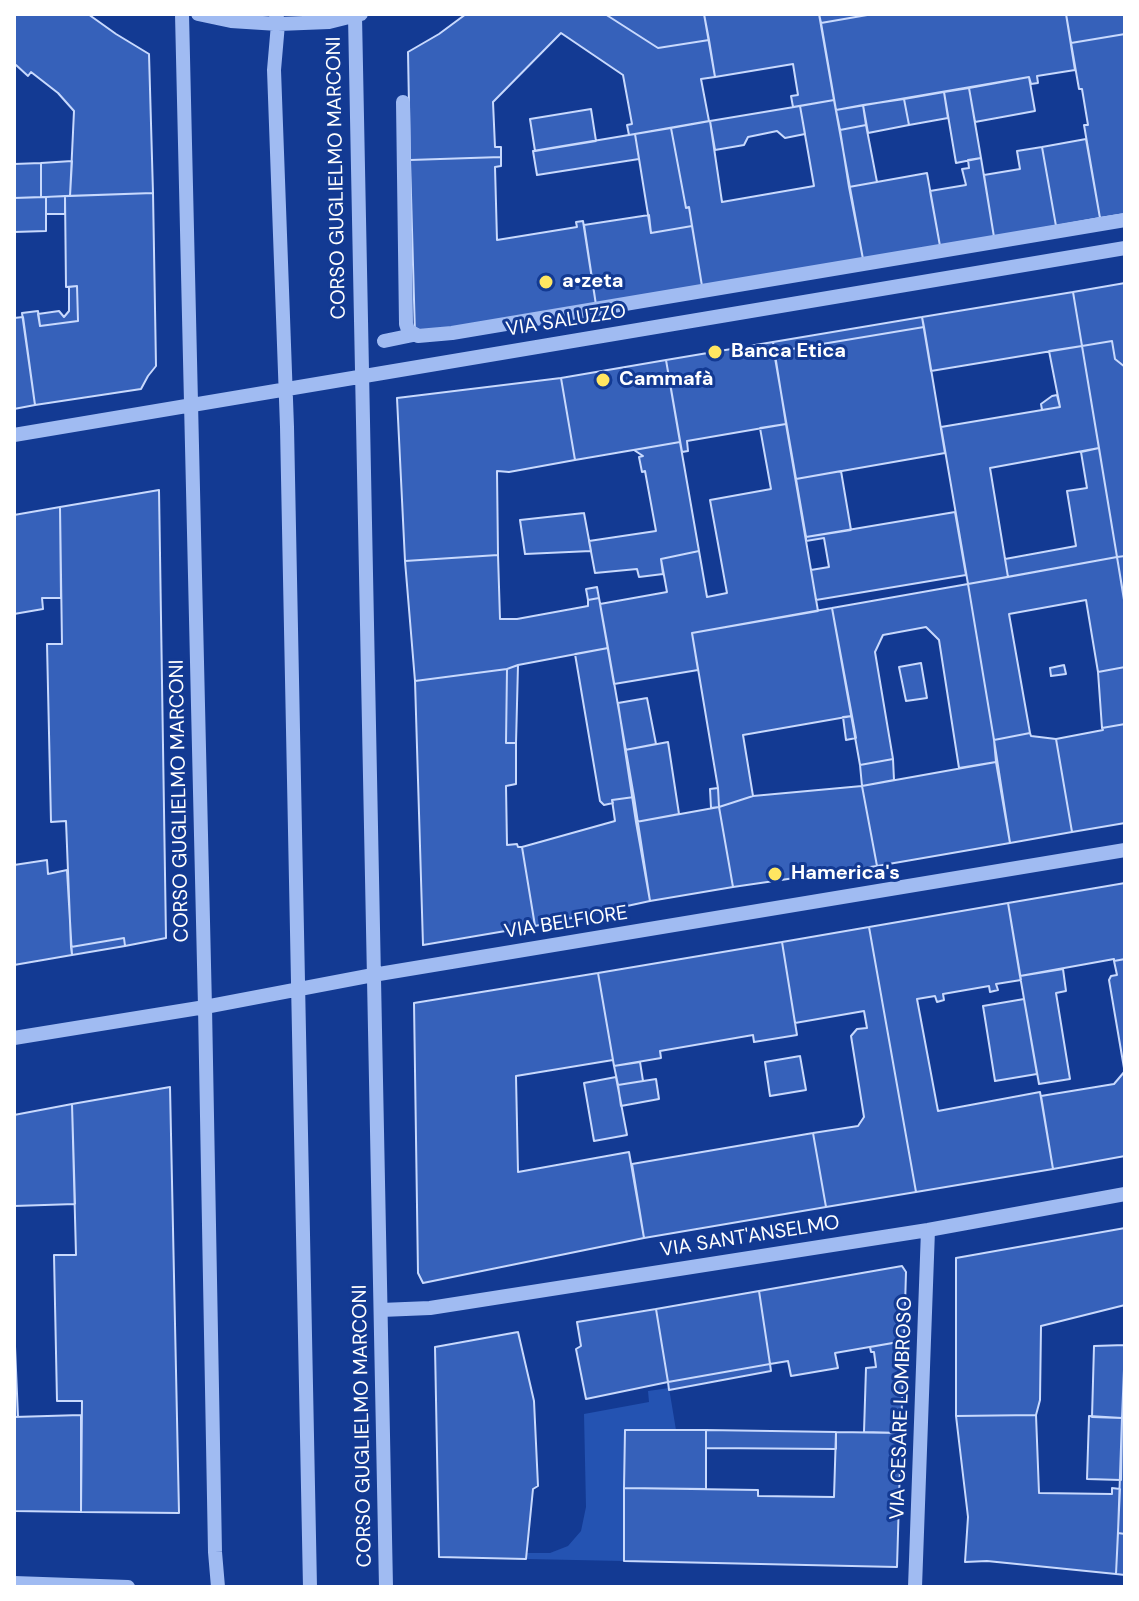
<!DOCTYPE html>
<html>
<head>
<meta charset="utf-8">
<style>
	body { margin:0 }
	#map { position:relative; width:1139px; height:1601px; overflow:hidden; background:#133a93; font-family:"DM Sans",sans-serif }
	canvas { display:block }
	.frame { position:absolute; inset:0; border:16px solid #fff; pointer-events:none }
</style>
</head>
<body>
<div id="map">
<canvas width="1139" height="1601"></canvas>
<div class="frame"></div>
</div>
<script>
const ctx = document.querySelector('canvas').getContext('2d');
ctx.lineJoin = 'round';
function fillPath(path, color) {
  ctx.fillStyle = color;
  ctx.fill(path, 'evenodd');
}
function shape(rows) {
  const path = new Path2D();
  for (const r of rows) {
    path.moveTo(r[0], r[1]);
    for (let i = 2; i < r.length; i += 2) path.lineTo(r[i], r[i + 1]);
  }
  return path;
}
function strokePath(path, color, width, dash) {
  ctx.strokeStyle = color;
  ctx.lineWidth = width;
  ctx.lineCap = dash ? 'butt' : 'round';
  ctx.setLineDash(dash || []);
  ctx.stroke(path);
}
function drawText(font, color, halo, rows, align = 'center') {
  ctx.font = font + ' "DM Sans",sans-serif';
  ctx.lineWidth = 6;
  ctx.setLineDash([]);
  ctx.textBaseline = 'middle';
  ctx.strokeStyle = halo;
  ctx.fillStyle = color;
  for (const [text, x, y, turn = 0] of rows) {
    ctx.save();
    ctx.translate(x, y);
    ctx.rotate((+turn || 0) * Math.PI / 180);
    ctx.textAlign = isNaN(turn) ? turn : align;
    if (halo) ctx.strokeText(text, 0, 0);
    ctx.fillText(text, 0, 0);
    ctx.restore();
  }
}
fillPath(shape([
	[669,1388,676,1430,625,1431,624,1561,526,1559,527,1553,550,1553,568,1546,581,1531,586,1507,584,1414,649,1402,648,1391]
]), '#2453b2');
const building = shape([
	[15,14,88,14,116,34,149,54,153,193,70,196,74,111,58,93,31,72,28,76,16,65,14,67,15,14],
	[466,14,605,14,658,48,709,40,715,77,701,79,709,121,629,135,627,125,632,124,623,75,561,33,493,102,495,147,501,147,501,157,410,160,408,52,439,34,466,14],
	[605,14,704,14,709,40,658,48,605,14],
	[704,14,819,14,834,100,793,107,791,96,798,95,793,64,715,77,704,14],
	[819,14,873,14,821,23,819,14],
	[873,14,1066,14,1075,70,1037,76,1038,83,1031,84,1029,77,836,110,821,23,873,14],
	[1066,14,1125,14,1125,34,1071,43,1066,14],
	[1125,34,1125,214,1100,218,1084,125,1088,125,1082,89,1079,89,1071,43,1125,34],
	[1029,77,1035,111,975,122,969,88,1029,77],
	[969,88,981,158,956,163,944,92,969,88],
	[944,92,948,118,909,125,904,99,944,92],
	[904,99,909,125,868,133,863,105,904,99],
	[834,100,863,259,702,286,689,207,686,208,671,128,710,121,722,202,814,186,800,106,834,100],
	[863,105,866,125,840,130,836,110,863,105],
	[800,106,805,134,785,138,777,131,748,137,744,145,715,150,710,121,800,106],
	[591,109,596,141,535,151,530,119,591,109],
	[866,125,877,182,849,187,840,130,866,125],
	[671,128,686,208,689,207,692,226,651,233,635,134,671,128],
	[635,134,639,159,537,175,533,151,635,134],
	[1086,139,1100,218,1056,226,1042,147,1086,139],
	[1042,147,1056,226,994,237,984,175,1020,169,1017,151,1042,147],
	[501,157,501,166,495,167,497,240,577,227,576,222,583,221,596,305,415,334,410,160,501,157],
	[981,158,994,237,940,246,930,191,966,185,962,169,969,168,968,160,981,158],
	[72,161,70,196,41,197,41,163,72,161],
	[41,163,41,197,14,198,14,164,41,163],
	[927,173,940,246,863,259,849,187,927,173],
	[153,193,156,366,148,376,141,389,35,405,22,313,38,311,40,326,78,321,77,286,66,287,65,196,153,193],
	[65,196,65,214,46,214,46,197,65,196],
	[46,197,46,231,14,232,14,198,46,197],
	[649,215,651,233,692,226,702,286,596,305,584,225,649,215],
	[1125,283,1125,367,1115,359,1112,341,1082,346,1073,292,1125,283],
	[77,286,78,321,40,326,38,314,59,311,64,317,69,311,69,287,77,286],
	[1073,292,1082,346,931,371,922,317,1073,292],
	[23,317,35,405,14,409,14,318,23,317],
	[922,317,924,327,774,352,773,342,922,317],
	[924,327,945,453,796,479,774,352,924,327],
	[1112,341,1115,359,1125,367,1125,556,1117,557,1082,346,1112,341],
	[773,342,786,424,687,441,688,451,682,452,666,360,773,342],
	[1082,346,1099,448,990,468,1008,577,968,584,941,427,1060,407,1049,351,1082,346],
	[666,360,680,442,575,460,561,378,666,360],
	[561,378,575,460,509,472,497,471,498,555,405,561,397,398,561,378],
	[1057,395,1060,407,1042,410,1041,404,1052,396,1057,395],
	[786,424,818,611,692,633,698,670,614,684,600,604,667,592,661,559,699,551,707,597,727,593,710,500,771,489,760,428,786,424],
	[680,442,699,551,661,559,663,574,639,577,637,569,595,573,589,541,656,531,645,471,642,472,639,457,643,456,634,450,680,442],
	[1099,448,1117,557,1008,577,1005,559,1076,546,1067,491,1087,488,1081,452,1099,448],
	[841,471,851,530,806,537,796,479,841,471],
	[159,490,166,938,125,946,124,938,71,947,66,821,51,822,47,644,62,644,60,507,159,490],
	[60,507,61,598,42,598,43,609,14,614,14,515,60,507],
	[955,512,966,575,816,600,811,570,829,567,824,538,806,541,806,537,955,512],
	[584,513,591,551,525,554,520,520,584,513],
	[498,555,500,619,517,619,588,606,588,600,599,598,608,648,518,665,507,669,415,681,405,561,498,555],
	[1125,556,1125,605,1117,557,1125,556],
	[1117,557,1125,606,1125,667,1098,672,1086,600,1009,614,1030,733,994,740,968,584,1117,557],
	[968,584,994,740,996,762,959,768,939,640,926,627,883,635,875,652,893,759,860,765,832,608,968,584],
	[597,587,599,598,588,600,586,589,597,587],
	[832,608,852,716,743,735,753,796,719,807,718,788,692,633,832,608],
	[608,648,634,797,612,800,613,803,604,805,600,801,575,654,608,648],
	[921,663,927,698,906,701,899,667,921,663],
	[518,665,516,743,506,743,507,669,518,665],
	[1064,665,1066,674,1051,676,1050,668,1064,665],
	[1125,667,1125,724,1102,728,1098,672,1125,667],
	[507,669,506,743,516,743,516,784,506,786,507,845,517,844,518,847,522,847,535,926,423,945,415,681,507,669],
	[647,698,656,744,625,750,618,703,647,698],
	[852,716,856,738,846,740,843,717,852,716],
	[1125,724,1125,823,1072,832,1056,739,1103,730,1102,728,1125,724],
	[1030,733,1031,736,1056,739,1072,832,1010,843,994,740,1030,733],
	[668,742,679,814,636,822,625,750,668,742],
	[893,759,894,780,862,786,860,765,893,759],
	[996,762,1010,843,877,866,862,786,996,762],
	[862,786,877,866,733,887,719,807,753,796,862,786],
	[718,788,719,807,711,808,710,789,718,788],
	[634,797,650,901,535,926,522,847,615,821,612,800,634,797],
	[719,807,733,887,650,901,636,822,719,807],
	[47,860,48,874,67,870,72,955,14,965,14,865,47,860],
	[1125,883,1125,959,1114,961,1114,959,1020,976,1008,903,1125,883],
	[1008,903,1021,980,996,984,998,990,990,992,989,986,943,994,944,1000,937,1002,935,996,917,999,938,1111,1040,1092,1053,1169,916,1192,869,927,1008,903],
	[869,927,916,1192,826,1207,813,1133,858,1126,864,1117,851,1036,857,1029,867,1028,864,1011,795,1023,782,942,869,927],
	[124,938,125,946,72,955,71,947,124,938],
	[782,942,797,1035,754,1042,753,1035,660,1051,661,1058,614,1066,598,973,782,942],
	[1125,959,1125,1068,1124,1068,1109,980,1111,976,1117,975,1114,961,1125,959],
	[1063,969,1066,991,1056,993,1070,1079,1039,1084,1020,976,1063,969],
	[598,973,613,1060,516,1076,518,1172,629,1152,644,1238,423,1283,418,1273,414,1003,598,973],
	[1024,999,1037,1074,995,1081,983,1006,1024,999],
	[800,1056,806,1090,770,1096,765,1062,800,1056],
	[640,1062,643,1081,618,1085,614,1066,640,1062],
	[1124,1068,1125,1068,1125,1156,1053,1169,1041,1096,1114,1084,1125,1071,1124,1068],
	[616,1077,627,1135,594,1141,584,1083,616,1077],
	[656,1079,659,1099,621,1106,618,1085,656,1079],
	[170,1087,179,1513,81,1512,82,1401,57,1401,54,1255,76,1255,72,1104,170,1087],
	[72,1104,75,1204,14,1206,14,1115,72,1104],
	[813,1133,826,1207,644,1238,632,1164,813,1133],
	[1125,1228,1125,1305,1041,1326,1040,1400,1036,1415,956,1416,956,1258,1125,1228],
	[902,1266,906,1272,904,1341,835,1353,838,1368,791,1376,788,1361,770,1364,759,1291,902,1266],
	[759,1291,770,1364,668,1382,656,1309,759,1291],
	[656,1309,668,1382,586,1399,576,1349,581,1346,577,1322,656,1309],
	[14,1323,18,1417,14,1417,14,1323],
	[518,1332,534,1401,538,1486,533,1489,526,1559,439,1557,435,1347,518,1332],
	[904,1341,901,1433,864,1432,866,1368,876,1367,874,1352,871,1352,870,1347,904,1341],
	[1125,1345,1122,1418,1092,1417,1094,1346,1125,1345],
	[1125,1363,1125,1418,1122,1418,1125,1363],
	[770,1364,771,1371,669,1390,668,1382,770,1364],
	[81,1415,81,1512,14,1511,14,1417,81,1415],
	[1036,1415,1039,1493,1112,1494,1112,1488,1120,1489,1116,1574,987,1561,965,1562,968,1517,956,1416,1036,1415],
	[1089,1416,1122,1418,1121,1480,1087,1479,1089,1416],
	[1122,1418,1125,1418,1125,1534,1118,1533,1122,1418],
	[625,1430,706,1430,706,1489,624,1488,625,1430],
	[706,1430,836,1432,836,1449,706,1448,706,1430],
	[836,1432,901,1433,897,1567,624,1561,624,1488,758,1490,758,1496,834,1497,836,1432],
	[1118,1533,1125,1534,1125,1575,1116,1574,1118,1533]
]);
fillPath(building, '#3661ba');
strokePath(building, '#c8d9fd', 2);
strokePath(shape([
	[182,14,205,1007,215,1552,218,1587],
	[198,14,231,21,278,24,329,22,361,14],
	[276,14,278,24,274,70,287,427,310,1587],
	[355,16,386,1587],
	[403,102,406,324,408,330,418,336,452,333,1125,220],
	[384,341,413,335],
	[14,435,1125,248],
	[14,1038,205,1007,373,975,1125,850],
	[381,1310,430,1308,928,1230,1125,1194],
	[14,1583,128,1587],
	[915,1587,928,1230]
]), '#a0bbf2', 14);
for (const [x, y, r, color] of [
	[546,282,8,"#ffe661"],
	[715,352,8,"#ffe661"],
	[603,380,8,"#ffe661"],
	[775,874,8,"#ffe661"]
]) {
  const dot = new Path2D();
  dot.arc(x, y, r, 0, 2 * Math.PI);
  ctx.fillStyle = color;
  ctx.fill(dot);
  strokePath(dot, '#133a93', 3);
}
drawText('20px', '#fff', '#133a93', [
	["CORSO GUGLIELMO MARCONI",337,178,-91],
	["VIA SALUZZO",566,321,-9],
	["CORSO GUGLIELMO MARCONI",180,801,-91],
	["VIA BELFIORE",566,923,-9],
	["VIA SANT'ANSELMO",750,1237,-9],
	["VIA CESARE LOMBROSO",902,1408,-88],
	["CORSO GUGLIELMO MARCONI",363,1426,-91]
]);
drawText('bold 20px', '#fff', '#133a93', [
	["a•zeta",562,282],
	["Banca Etica",731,352],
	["Cammafà",619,380],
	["Hamerica's",791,874]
], 'left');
</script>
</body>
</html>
